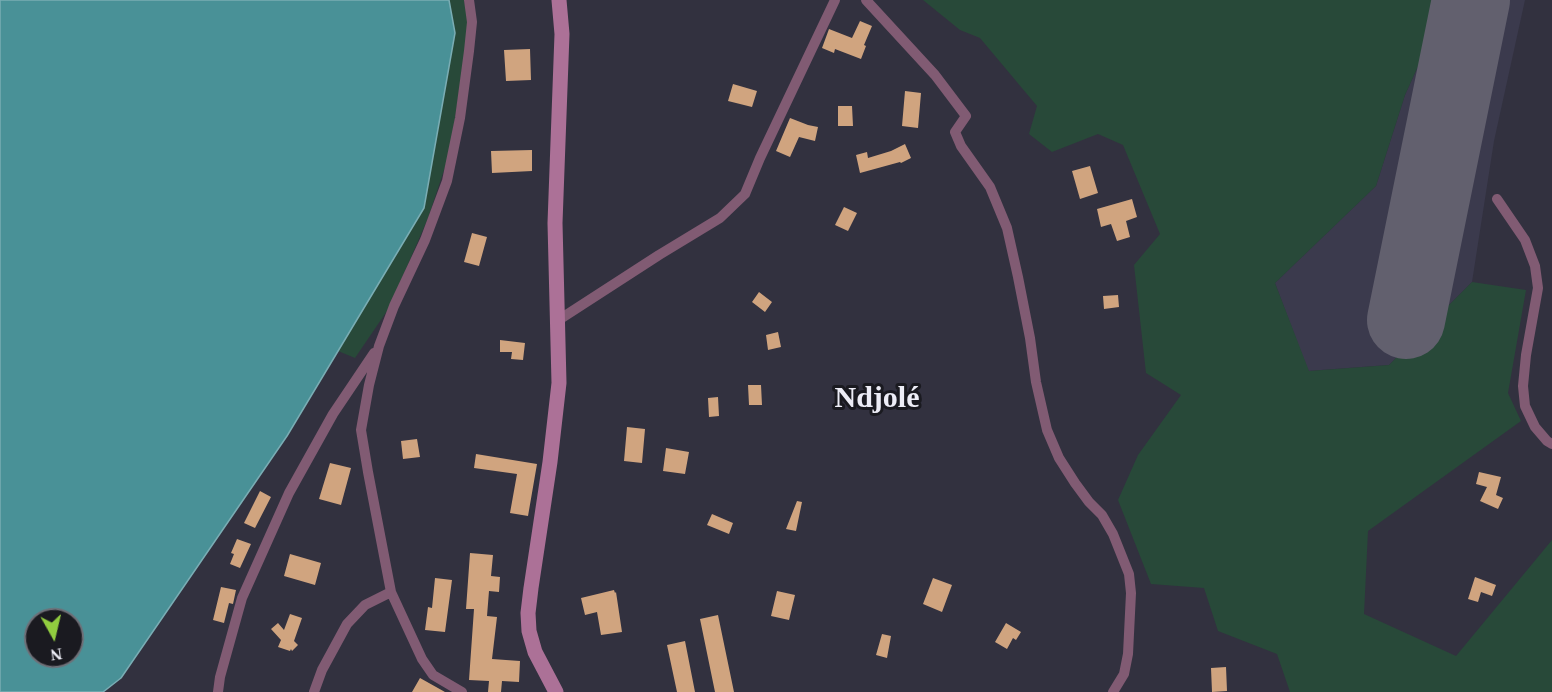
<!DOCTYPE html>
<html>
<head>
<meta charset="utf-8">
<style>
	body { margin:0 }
	#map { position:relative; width:1552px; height:692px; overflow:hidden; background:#32313f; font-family:Georgia,serif }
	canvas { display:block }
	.north { position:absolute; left:24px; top:608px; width:60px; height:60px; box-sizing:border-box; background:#1a1a20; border:2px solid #6e6e76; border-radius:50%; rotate:172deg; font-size:16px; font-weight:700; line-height:24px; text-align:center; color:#ededf6 }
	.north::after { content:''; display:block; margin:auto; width:21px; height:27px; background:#91cd3f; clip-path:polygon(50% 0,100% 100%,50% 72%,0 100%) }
</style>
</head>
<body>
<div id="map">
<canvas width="1552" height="692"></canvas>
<div class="north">N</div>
</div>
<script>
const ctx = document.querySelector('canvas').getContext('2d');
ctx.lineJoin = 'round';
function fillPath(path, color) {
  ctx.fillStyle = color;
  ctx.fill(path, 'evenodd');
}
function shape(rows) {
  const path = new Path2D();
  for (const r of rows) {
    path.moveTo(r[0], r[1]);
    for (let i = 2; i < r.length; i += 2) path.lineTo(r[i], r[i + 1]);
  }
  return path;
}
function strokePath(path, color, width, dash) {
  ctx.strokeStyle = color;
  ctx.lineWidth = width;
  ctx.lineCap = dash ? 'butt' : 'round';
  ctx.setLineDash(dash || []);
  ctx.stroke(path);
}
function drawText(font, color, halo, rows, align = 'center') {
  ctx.font = font + ' Georgia,serif';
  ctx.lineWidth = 6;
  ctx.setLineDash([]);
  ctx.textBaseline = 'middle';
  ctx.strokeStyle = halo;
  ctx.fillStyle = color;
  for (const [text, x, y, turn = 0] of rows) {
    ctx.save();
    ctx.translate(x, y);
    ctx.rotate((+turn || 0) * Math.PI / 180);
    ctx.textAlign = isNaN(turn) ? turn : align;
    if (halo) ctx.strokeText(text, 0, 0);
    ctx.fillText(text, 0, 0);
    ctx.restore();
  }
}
fillPath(shape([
	[1448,0,1525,0,1494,141,1472,282,1389,365,1308,371,1275,283,1376,186,1405,95]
]), '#3b3a4d');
fillPath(shape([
	[449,0,464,0,469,24,450,152,428,218,389,308,355,358,338,351,424,208,455,33],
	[923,0,1448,0,1405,95,1376,186,1275,283,1309,371,1389,365,1472,282,1526,290,1508,393,1521,421,1368,531,1364,614,1456,656,1552,540,1552,692,1290,692,1277,654,1218,631,1204,588,1151,584,1118,500,1138,455,1181,395,1146,373,1134,265,1160,234,1123,145,1098,134,1052,152,1029,134,1037,106,980,38,960,30]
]), '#284939');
const water = shape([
	[0,0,449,0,455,33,424,208,287,436,121,678,103,692,0,692,0,0],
	[36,620,72,620,72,656,36,656,36,620]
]);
fillPath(water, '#499197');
strokePath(water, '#7aadb4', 1.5);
strokePath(shape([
	[1406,320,1471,0]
]), '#62606e', 78);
fillPath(shape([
	[860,21,872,26,864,45,866,46,861,59,835,49,834,53,822,48,829,29,852,38],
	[530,49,531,80,506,81,504,50],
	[733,84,757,91,752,107,728,101],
	[905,91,921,93,918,128,902,126],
	[838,106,852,106,853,126,838,126],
	[790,118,808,125,818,127,815,141,799,137,790,157,776,151],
	[905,144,911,158,901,163,900,162,860,173,856,155,867,152,868,158,891,151],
	[532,150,532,171,492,173,491,151],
	[1090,166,1098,193,1080,199,1072,171],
	[1132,199,1137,217,1126,221,1130,237,1117,241,1111,224,1101,227,1097,209],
	[844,207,857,213,848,231,835,225],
	[472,233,487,237,479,266,464,262],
	[759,292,772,302,765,312,752,302],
	[1118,295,1119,307,1104,309,1103,296],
	[778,332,781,347,768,350,766,335],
	[500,340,525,343,523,360,511,359,512,352,500,352],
	[748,385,761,385,762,405,749,405],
	[718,397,719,416,709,417,708,398],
	[627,427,645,429,642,463,624,461],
	[417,439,420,457,403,459,401,441],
	[666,448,689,452,685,474,663,471],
	[476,454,537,464,528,516,510,513,517,474,474,468],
	[330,463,351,468,341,505,319,499],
	[1479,472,1501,477,1496,495,1503,498,1498,509,1480,501,1487,487,1476,484],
	[260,491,271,497,255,528,244,523],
	[797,501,802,502,796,531,786,529],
	[712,514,733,523,729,534,707,525],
	[237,539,251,544,240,568,230,564,234,554,231,553],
	[470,553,493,555,491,576,500,577,499,592,489,591,487,616,497,617,492,659,520,661,519,682,502,681,501,692,488,692,489,681,469,680,474,609,466,609],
	[290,554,321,563,315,585,284,576],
	[1475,577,1496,585,1492,596,1481,592,1478,602,1468,599],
	[435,578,452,580,445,632,425,630,428,607,432,608],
	[933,578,952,585,942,612,923,604],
	[221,587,236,590,233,604,229,603,224,623,213,620],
	[614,590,615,593,616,592,622,632,601,635,597,612,585,615,581,598],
	[777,591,795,595,789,620,771,616],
	[290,614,302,618,294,641,298,645,292,651,291,649,290,651,278,647,281,640,271,629,278,623,284,630],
	[718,615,734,692,715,692,700,619],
	[1006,623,1021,632,1016,640,1013,638,1007,649,995,642],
	[882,634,891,636,887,658,876,655],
	[685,641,695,692,677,692,667,645],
	[1226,667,1227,691,1212,692,1211,668],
	[420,678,445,692,412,692]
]), '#d0a47f');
strokePath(shape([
	[866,0,935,75,966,116,955,132,961,146,990,187,1007,228,1018,277,1030,338,1036,382,1047,430,1059,458,1075,483,1089,502,1102,515,1113,534,1129,574,1131,593,1128,654,1124,674,1113,692],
	[1497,199,1525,240,1535,266,1538,288,1526,355,1523,386,1525,406,1535,427,1547,441,1552,444],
	[557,321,659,255,720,218,745,194,760,158,835,0],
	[218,692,220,677,242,598,289,493,333,414,374,353],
	[314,692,322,670,347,624,365,605,391,592],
	[462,692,433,675,422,659,391,592,368,472,361,430,369,385,379,346,394,306,425,240,447,181,460,118,469,51,472,22,469,0]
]), '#815b73', 10);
strokePath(shape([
	[556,692,535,652,529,631,528,613,531,588,550,462,559,383,555,223,562,34,559,0]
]), '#ac7197', 15);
drawText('bold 30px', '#ededf6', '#1a1a20', [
	["Ndjolé",877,399]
]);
</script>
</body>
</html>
